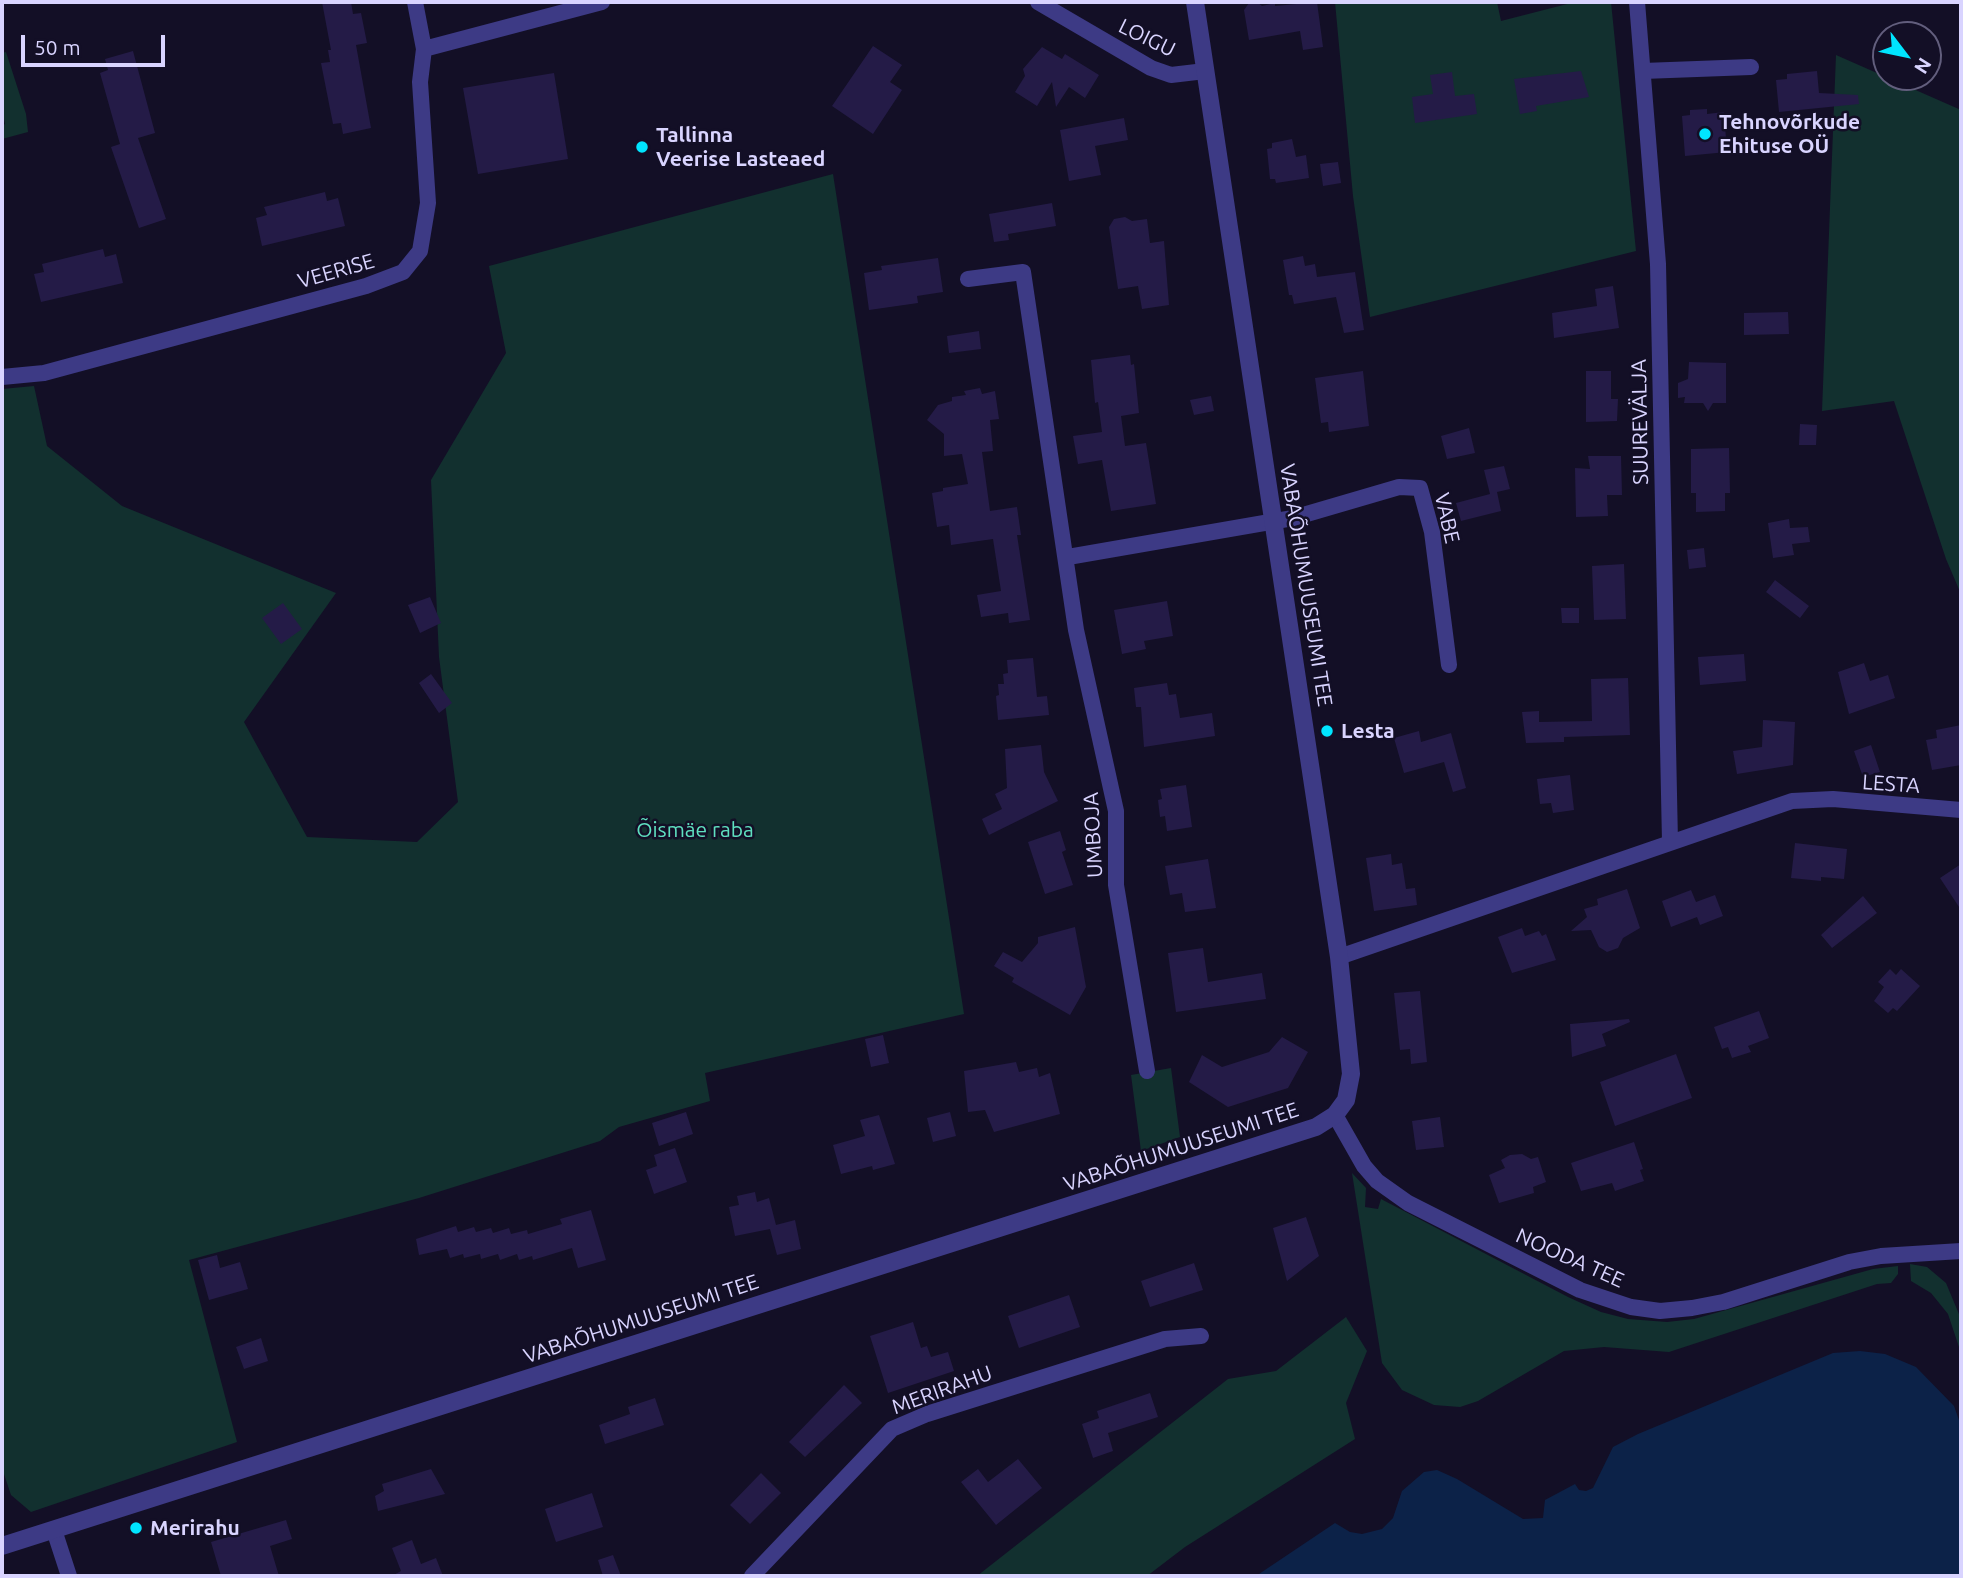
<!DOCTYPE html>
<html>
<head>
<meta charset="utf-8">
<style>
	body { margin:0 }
	#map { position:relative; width:1963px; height:1578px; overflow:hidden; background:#130f26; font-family:Ubuntu,sans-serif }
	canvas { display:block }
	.frame { position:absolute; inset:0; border:4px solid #d9d4ff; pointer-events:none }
	.north { position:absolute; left:1872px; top:21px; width:70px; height:70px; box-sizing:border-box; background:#130f26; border:2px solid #625e7d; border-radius:50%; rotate:122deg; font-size:19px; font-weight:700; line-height:28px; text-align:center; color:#d9d4ff }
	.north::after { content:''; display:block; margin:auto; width:24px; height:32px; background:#00e5ff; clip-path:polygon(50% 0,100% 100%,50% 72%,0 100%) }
	.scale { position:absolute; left:21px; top:35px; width:144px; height:32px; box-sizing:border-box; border:4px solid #d9d4ff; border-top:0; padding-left:9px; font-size:21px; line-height:24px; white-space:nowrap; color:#d9d4ff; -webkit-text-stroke:5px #130f26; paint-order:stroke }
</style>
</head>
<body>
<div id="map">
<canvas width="1963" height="1578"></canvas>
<div class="frame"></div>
<div class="north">N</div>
<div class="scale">50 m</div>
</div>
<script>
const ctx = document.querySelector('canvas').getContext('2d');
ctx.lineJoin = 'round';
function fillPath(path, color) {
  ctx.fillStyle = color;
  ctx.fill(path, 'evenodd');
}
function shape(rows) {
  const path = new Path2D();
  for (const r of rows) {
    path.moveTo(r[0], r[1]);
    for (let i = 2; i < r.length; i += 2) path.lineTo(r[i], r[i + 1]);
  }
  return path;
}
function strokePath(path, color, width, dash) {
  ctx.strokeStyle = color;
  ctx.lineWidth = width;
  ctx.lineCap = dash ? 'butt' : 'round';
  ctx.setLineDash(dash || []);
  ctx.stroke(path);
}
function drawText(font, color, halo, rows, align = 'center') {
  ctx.font = font + ' Ubuntu,sans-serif';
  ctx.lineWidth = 5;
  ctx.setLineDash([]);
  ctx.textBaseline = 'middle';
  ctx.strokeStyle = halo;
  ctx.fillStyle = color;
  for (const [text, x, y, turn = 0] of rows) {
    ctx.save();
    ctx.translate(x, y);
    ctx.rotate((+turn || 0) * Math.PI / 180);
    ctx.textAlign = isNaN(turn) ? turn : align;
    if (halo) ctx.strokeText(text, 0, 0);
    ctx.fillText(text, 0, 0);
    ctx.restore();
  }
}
fillPath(shape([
	[1335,2,1497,2,1501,21,1575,2,1611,2,1636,251,1370,317,1353,196],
	[6,52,26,114,28,132,2,139,2,126,5,124,2,110,2,53],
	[1836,55,1961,110,1961,594,1946,559,1894,401,1822,411],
	[833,174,964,1014,705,1073,710,1101,619,1127,600,1141,419,1198,189,1260,237,1442,31,1512,11,1495,2,1468,2,389,34,386,47,446,122,506,336,593,244,722,307,837,417,842,458,802,439,657,431,480,506,353,489,266],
	[1171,1068,1180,1137,1141,1151,1131,1075],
	[1352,1173,1366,1188,1365,1207,1378,1209,1381,1199,1568,1297,1601,1312,1628,1319,1667,1322,1694,1319,1873,1269,1898,1266,1898,1274,1891,1283,1877,1284,1669,1352,1604,1347,1564,1351,1478,1401,1460,1407,1434,1405,1402,1390,1382,1363],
	[1910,1264,1927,1267,1946,1283,1961,1319,1961,1353,1948,1314,1931,1293,1911,1281],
	[1346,1317,1367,1351,1346,1403,1355,1439,1185,1547,1147,1576,977,1576,1228,1379,1276,1371]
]), '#12302f');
fillPath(shape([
	[1860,1351,1885,1354,1916,1367,1954,1406,1961,1426,1961,1576,1256,1576,1335,1523,1350,1532,1362,1534,1382,1529,1393,1518,1402,1491,1424,1472,1437,1470,1457,1479,1523,1519,1543,1518,1545,1500,1575,1484,1579,1490,1586,1491,1593,1488,1613,1447,1638,1434,1833,1353]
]), '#0c2248');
fillPath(shape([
	[322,2,351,2,353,14,361,13,367,43,356,45,371,128,343,134,341,123,333,124,321,63,330,62,328,50,331,50],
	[1257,2,1262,6,1275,3,1275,6,1317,2,1323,47,1303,50,1300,31,1249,40,1244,10,1249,3],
	[873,46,902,65,890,82,902,90,873,134,832,106],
	[1042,47,1062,59,1065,54,1099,75,1085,98,1069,87,1056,107,1052,82,1037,106,1015,92,1025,76,1023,69],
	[133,51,155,133,138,138,166,219,139,228,111,147,120,144,100,73,108,70,105,59],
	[1581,71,1589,97,1536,106,1537,111,1520,114,1514,79],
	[1817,71,1819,93,1858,95,1859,104,1779,112,1776,80,1787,79,1787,74],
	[1452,72,1455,96,1474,94,1477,114,1415,123,1412,97,1433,94,1430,75],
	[554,73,568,159,478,174,463,88],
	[1707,109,1707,114,1724,112,1727,152,1685,156,1682,116,1690,115,1690,110],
	[1124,118,1128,140,1095,146,1101,175,1069,181,1060,130],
	[1292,139,1296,157,1306,155,1309,178,1276,183,1275,179,1270,179,1267,149,1272,148,1272,143],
	[1338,162,1341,183,1323,186,1320,164],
	[325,192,327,201,338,198,345,226,262,246,256,218,267,215,264,207],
	[1052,203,1056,226,1008,234,1009,240,994,242,989,214],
	[1125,217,1132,221,1147,219,1150,243,1164,241,1169,305,1142,309,1138,286,1118,289,1109,227,1114,219],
	[103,249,105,257,116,254,123,283,41,302,34,274,44,272,42,264],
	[1303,256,1305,266,1315,264,1317,277,1355,272,1364,330,1344,333,1336,297,1294,304,1292,295,1289,295,1283,260],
	[938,258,943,292,917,296,918,303,869,310,864,273,882,270,881,266],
	[1613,286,1619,328,1554,338,1552,313,1597,306,1595,289],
	[1788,312,1789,334,1744,335,1744,313],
	[979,331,981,349,949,353,947,336],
	[1130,355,1131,365,1134,364,1139,413,1121,416,1125,446,1146,443,1156,504,1111,511,1102,460,1078,464,1073,436,1102,432,1098,402,1095,403,1091,360],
	[1689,362,1726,363,1726,403,1713,403,1708,411,1703,403,1684,403,1685,397,1678,398,1678,383,1688,379],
	[1363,371,1369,426,1329,432,1328,422,1321,423,1315,378],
	[1586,371,1611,371,1611,399,1618,399,1617,421,1586,422],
	[980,388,982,394,995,391,999,419,990,420,993,451,982,452,990,511,1017,507,1021,535,1017,535,1030,620,1009,623,1008,613,981,617,977,595,1001,591,993,539,951,545,949,525,937,527,932,493,943,491,943,488,968,484,962,454,944,456,944,434,927,420,938,405,952,401,952,397,966,395,964,391],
	[1211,396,1214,411,1194,415,1190,400],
	[1800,424,1817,425,1816,445,1799,445],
	[1469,428,1475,453,1447,459,1441,436],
	[1729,448,1730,493,1725,493,1725,511,1696,512,1696,493,1691,493,1691,449],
	[1588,456,1621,456,1622,495,1607,495,1608,516,1576,517,1575,468,1590,469],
	[1504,466,1510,489,1497,492,1501,511,1461,521,1456,503,1490,494,1484,470],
	[1789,519,1790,528,1808,527,1810,542,1792,544,1794,555,1773,558,1768,523],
	[1704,548,1706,567,1689,569,1687,550],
	[1624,564,1626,619,1594,620,1592,566],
	[1775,580,1809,606,1800,618,1766,592],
	[430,597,441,623,420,633,408,605],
	[1167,601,1173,636,1144,641,1146,649,1122,654,1114,610],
	[283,603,302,629,281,644,262,618],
	[1561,608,1579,608,1579,623,1562,623],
	[1744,654,1746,681,1700,685,1698,657],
	[1033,658,1037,697,1047,696,1049,715,998,720,996,696,999,695,998,684,1004,684,1003,674,1008,673,1007,660],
	[1864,663,1870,681,1888,675,1895,698,1849,714,1838,672],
	[431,674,452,703,439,713,419,683],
	[1628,678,1630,735,1564,737,1564,742,1526,743,1522,712,1539,711,1539,722,1592,721,1591,679],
	[1167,683,1169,695,1176,694,1180,718,1212,713,1215,736,1144,747,1141,707,1136,707,1134,688],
	[1763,720,1795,722,1793,765,1737,774,1733,751,1762,747],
	[1961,725,1961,765,1932,770,1926,740,1937,738,1936,730],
	[1419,731,1421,742,1451,733,1466,788,1453,792,1444,762,1404,773,1394,738],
	[1041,745,1044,772,1058,801,989,835,982,819,1002,809,995,794,1007,788,1005,749],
	[1871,745,1880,772,1863,777,1854,751],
	[1570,775,1574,810,1553,813,1551,803,1540,804,1537,779],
	[1186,785,1192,827,1167,831,1165,816,1160,817,1158,800,1162,799,1160,789],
	[1060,831,1066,850,1062,852,1073,885,1045,894,1028,842],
	[1795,843,1847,849,1844,879,1821,877,1821,881,1791,878],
	[1391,854,1392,865,1402,863,1406,889,1415,888,1417,905,1374,911,1366,858],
	[1208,859,1216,908,1185,912,1182,893,1170,895,1165,866],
	[1961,864,1961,910,1940,878],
	[1627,889,1640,928,1623,938,1618,948,1607,952,1599,947,1591,930,1571,931,1587,917,1584,909,1598,905,1597,899],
	[1691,890,1696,902,1715,895,1723,916,1700,925,1697,917,1671,927,1662,901],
	[1863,896,1877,913,1832,948,1821,935],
	[1075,927,1086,987,1070,1015,1012,982,1014,978,994,966,1003,952,1022,962,1038,943,1038,937],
	[1522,928,1525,936,1539,931,1542,936,1546,934,1556,960,1512,973,1498,937],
	[1203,948,1208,982,1262,973,1266,999,1176,1012,1168,953],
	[1890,969,1896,975,1901,969,1920,986,1897,1011,1893,1008,1888,1013,1874,1001,1884,987,1878,982],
	[1420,991,1427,1062,1411,1064,1410,1049,1400,1050,1394,993],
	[1759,1011,1769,1038,1748,1046,1751,1052,1732,1058,1728,1047,1722,1049,1714,1027],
	[1629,1019,1630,1022,1602,1034,1606,1046,1572,1057,1570,1024],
	[883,1035,889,1063,871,1067,865,1039],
	[1282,1037,1308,1052,1288,1088,1228,1107,1189,1082,1202,1055,1222,1067,1269,1052],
	[1676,1054,1692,1098,1615,1126,1600,1082],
	[1016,1062,1019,1072,1037,1068,1039,1077,1050,1073,1060,1114,994,1132,985,1110,968,1112,964,1071],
	[686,1112,693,1134,659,1146,652,1123],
	[950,1112,956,1136,933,1142,927,1118],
	[879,1115,895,1164,873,1170,872,1166,841,1174,833,1145,865,1136,860,1120],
	[1440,1117,1444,1147,1416,1150,1412,1121],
	[1634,1142,1643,1169,1640,1170,1644,1181,1615,1191,1612,1183,1581,1191,1571,1163],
	[675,1148,687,1182,654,1194,646,1170,657,1166,654,1155],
	[1522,1154,1531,1159,1538,1157,1546,1182,1533,1187,1534,1193,1499,1203,1489,1175,1505,1168,1501,1160,1510,1155],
	[755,1192,757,1202,769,1198,776,1225,795,1220,801,1249,777,1255,770,1229,735,1236,729,1207,739,1205,737,1196],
	[591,1210,606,1260,578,1268,572,1248,533,1260,532,1256,519,1260,517,1254,500,1260,498,1254,481,1259,480,1254,464,1258,463,1254,450,1258,447,1249,419,1255,416,1239,456,1226,458,1232,474,1227,476,1232,491,1228,493,1233,509,1228,511,1234,527,1230,528,1234,562,1224,560,1219],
	[1306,1217,1319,1256,1287,1281,1273,1228],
	[217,1255,220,1268,240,1262,248,1289,209,1300,198,1260],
	[1194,1263,1203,1290,1150,1307,1141,1281],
	[1069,1295,1080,1327,1019,1348,1008,1316],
	[913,1322,921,1348,927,1346,931,1357,948,1352,954,1371,888,1393,870,1336],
	[261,1338,268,1361,244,1369,236,1347],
	[844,1385,862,1403,805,1457,789,1442],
	[1150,1393,1158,1417,1108,1433,1113,1451,1093,1458,1082,1424,1099,1418,1097,1411],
	[655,1398,664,1425,605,1444,599,1425,630,1414,628,1407],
	[1018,1459,1042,1488,996,1525,961,1482,978,1469,988,1482],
	[431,1469,445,1494,378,1511,375,1496,384,1491,382,1484],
	[761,1473,781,1493,750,1524,730,1505],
	[592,1493,603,1527,556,1542,545,1509],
	[286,1520,292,1539,270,1546,279,1576,221,1576,211,1542],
	[412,1540,421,1564,436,1558,443,1576,392,1576,401,1571,392,1548],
	[613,1555,621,1576,603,1576,598,1560]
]), '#241b47');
strokePath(shape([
	[415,2,424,49],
	[1038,2,1151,68,1171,75,1205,71],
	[1637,2,1658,264,1670,842],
	[1643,71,1751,67],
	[968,279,1023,272,1076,630,1116,811,1116,885,1147,1071],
	[2,377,44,373,366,286,403,272,420,251,428,203,420,82,424,49,602,2],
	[1068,557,1293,518,1399,487,1420,488,1432,532,1449,665],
	[1339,957,1792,801,1833,799,1961,810],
	[1335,1115,1364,1166,1377,1181,1408,1203,1580,1290,1631,1307,1660,1311,1692,1308,1723,1302,1849,1262,1881,1256,1961,1251],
	[54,1530,69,1576],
	[752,1576,892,1429,927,1414,1165,1339,1201,1336]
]), '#3d3a85', 16);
strokePath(shape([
	[2,1546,1316,1127,1335,1115,1346,1100,1351,1074,1339,957,1195,2]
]), '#3d3a85', 18);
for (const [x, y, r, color] of [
	[1705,134,7,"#00e5ff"],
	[642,147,7,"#00e5ff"],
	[1327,731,7,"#00e5ff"],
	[136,1528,7,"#00e5ff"]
]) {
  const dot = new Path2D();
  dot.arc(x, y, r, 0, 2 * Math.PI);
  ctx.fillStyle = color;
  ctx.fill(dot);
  strokePath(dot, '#130f26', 2.5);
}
drawText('21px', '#d9d4ff', '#130f26', [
	["LOIGU",1147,38,26],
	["VEERISE",336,271,-16],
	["SUUREVÄLJA",1640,422,-91],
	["VABE",1447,518,77],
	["VABAÕHUMUUSEUMI TEE",1306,585,81],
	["LESTA",1891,784,4],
	["UMBOJA",1093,835,-93],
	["VABAÕHUMUUSEUMI TEE",1181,1147,-18],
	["NOODA TEE",1570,1258,24],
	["VABAÕHUMUUSEUMI TEE",641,1319,-18],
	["MERIRAHU",942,1390,-20]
]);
drawText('bold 21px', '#d9d4ff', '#130f26', [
	["Tehnovõrkude",1719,122],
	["Ehituse OÜ",1719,146],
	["Tallinna",656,135],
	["Veerise Lasteaed",656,159],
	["Lesta",1341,731],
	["Merirahu",150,1528]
], 'left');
drawText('21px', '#5fe0c0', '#130f26', [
	["Õismäe raba",695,830]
]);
</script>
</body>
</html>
